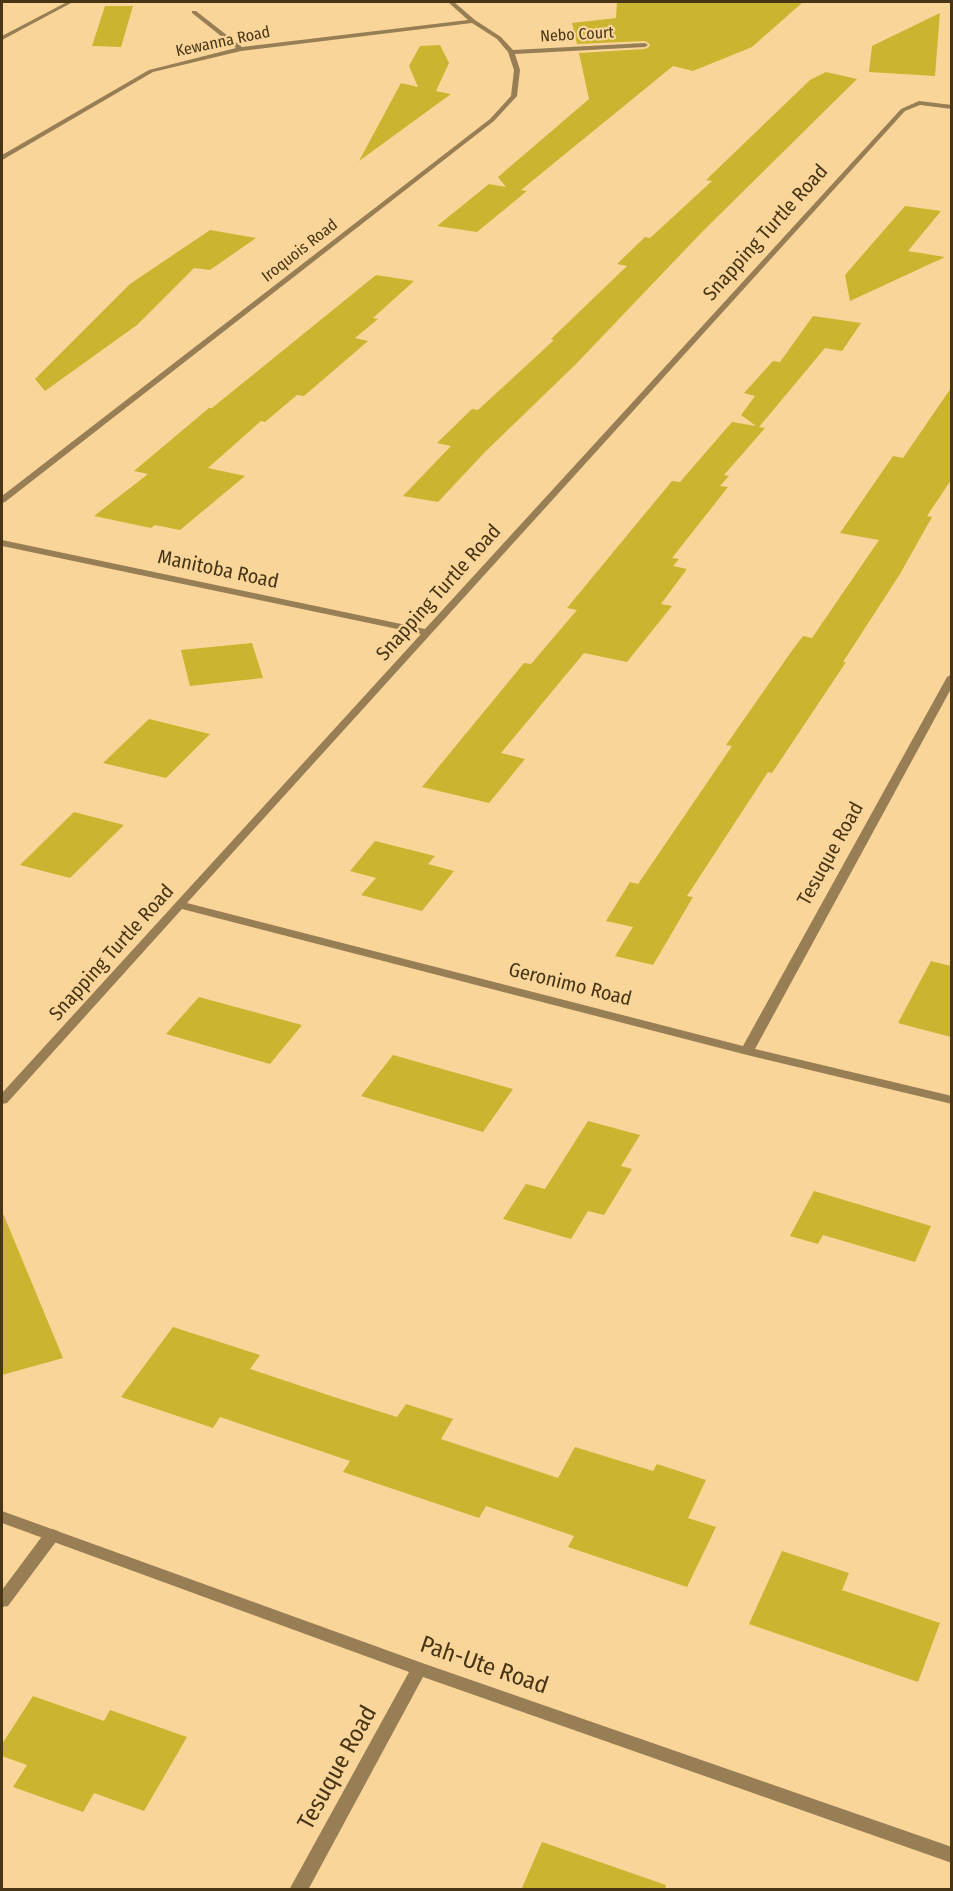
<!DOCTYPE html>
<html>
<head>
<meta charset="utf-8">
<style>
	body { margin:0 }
	#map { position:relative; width:953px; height:1891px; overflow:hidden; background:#fad59a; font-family:"Fira Sans Condensed",sans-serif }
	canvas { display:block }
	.frame { position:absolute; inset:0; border:3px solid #473515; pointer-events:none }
</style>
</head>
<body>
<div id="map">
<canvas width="953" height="1891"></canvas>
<div class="frame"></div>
</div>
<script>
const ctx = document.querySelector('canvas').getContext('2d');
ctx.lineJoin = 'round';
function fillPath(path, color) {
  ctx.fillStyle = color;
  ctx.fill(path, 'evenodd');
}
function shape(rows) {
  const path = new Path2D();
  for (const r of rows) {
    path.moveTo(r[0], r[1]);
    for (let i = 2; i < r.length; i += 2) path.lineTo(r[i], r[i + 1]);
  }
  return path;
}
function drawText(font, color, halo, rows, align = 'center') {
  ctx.font = font + ' "Fira Sans Condensed",sans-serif';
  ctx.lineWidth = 4.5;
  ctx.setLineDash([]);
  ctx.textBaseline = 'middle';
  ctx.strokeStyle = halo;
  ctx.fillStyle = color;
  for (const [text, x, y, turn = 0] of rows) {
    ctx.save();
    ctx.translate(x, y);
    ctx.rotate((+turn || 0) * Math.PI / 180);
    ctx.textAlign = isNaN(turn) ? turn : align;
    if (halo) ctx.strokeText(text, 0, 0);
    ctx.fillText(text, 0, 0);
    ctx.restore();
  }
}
fillPath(shape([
	[617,2,803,2,752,47,693,71,673,66,521,190,527,191,477,232,437,226,489,184,506,187,498,177,589,99,579,53,645,49,649,47,650,44,645,41,577,44,572,23,616,18],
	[105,6,133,6,121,47,92,46],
	[940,13,935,76,869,72,872,46],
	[440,45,449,63,436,91,451,94,359,161,401,83,418,87,409,66,420,46],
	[826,72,857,79,702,232,576,364,485,452,438,502,403,496,451,446,437,443,472,409,478,410,554,340,551,339,627,266,617,264,645,237,650,238,712,181,706,180,810,80],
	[905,206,941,211,908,251,945,257,850,301,845,275],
	[210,230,256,238,210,270,194,268,137,325,45,391,35,379,130,284],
	[376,275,414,281,373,318,378,319,355,338,368,341,304,396,297,395,265,422,261,421,208,468,245,476,180,530,155,525,151,528,94,516,148,474,134,471,209,408,212,408],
	[813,316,861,323,842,351,825,348,759,427,765,428,724,475,729,476,720,486,728,487,672,558,679,559,673,566,687,569,661,604,672,606,627,662,584,653,501,753,525,759,489,803,422,787,524,663,531,664,577,610,567,608,672,481,680,482,732,422,756,426,741,415,755,396,744,393,773,361,780,362],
	[951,388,951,480,927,516,932,517,900,574,843,662,846,662,772,773,768,772,687,896,693,897,653,965,615,956,633,927,606,921,630,882,638,884,732,746,726,745,791,652,803,636,812,638,879,540,840,533,893,456,903,458],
	[252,643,263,678,190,686,181,650],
	[149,719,210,734,166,778,103,763],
	[74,812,124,825,70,878,20,865],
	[375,841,435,856,428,864,454,871,422,911,361,895,376,878,350,871],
	[931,961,951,966,951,1037,898,1023],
	[199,997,302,1025,270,1064,166,1034],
	[393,1055,513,1089,483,1132,361,1096],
	[588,1121,640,1135,621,1166,632,1169,604,1215,588,1211,571,1239,503,1219,526,1184,545,1189],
	[814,1191,931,1226,915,1262,823,1235,818,1244,790,1236],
	[2,1211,63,1358,2,1375],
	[173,1327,260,1355,250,1369,340,1399,397,1417,406,1404,453,1419,441,1439,558,1478,575,1447,653,1471,657,1464,706,1480,688,1518,716,1527,687,1587,568,1547,574,1536,486,1506,479,1518,343,1472,350,1461,220,1417,213,1428,121,1397],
	[782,1551,849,1573,842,1590,940,1623,918,1682,749,1624],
	[33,1696,104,1721,110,1710,187,1737,144,1811,94,1793,83,1812,13,1787,27,1765,2,1756,2,1744],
	[542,1842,666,1885,665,1890,521,1890]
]), '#cbb42f');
fillPath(shape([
	[67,2,73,2,2,40,2,36,67,2],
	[52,1529,58,1531,60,1535,58,1539,8,1606,2,1607,2,1590,46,1531,52,1529]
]), '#987e55');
fillPath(shape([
	[448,2,454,2,475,20,501,37,513,50,645,43,648,45,645,47,515,54,520,70,517,96,494,121,5,502,2,503,2,496,490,119,511,96,514,70,508,52,497,39,472,23,241,51,153,72,4,159,2,160,2,155,149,70,236,48,192,13,192,11,196,11,242,47,468,20,448,2],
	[919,101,952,105,952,109,920,105,905,111,187,903,743,1046,947,677,952,674,952,687,755,1049,952,1096,952,1104,747,1055,182,909,7,1103,2,1104,2,1093,421,634,2,546,2,540,425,629,901,109,919,101],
	[2,1511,425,1664,952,1847,952,1863,423,1677,308,1890,289,1890,409,1672,2,1523,2,1511]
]), '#987e55');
drawText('16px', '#473515', '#fad59a', [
	["Nebo Court",577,35,-3],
	["Kewanna Road",223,42,-12],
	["Iroquois Road",300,251,-38]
]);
drawText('20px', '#473515', '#fad59a', [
	["Snapping Turtle Road",766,233,-48],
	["Manitoba Road",218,570,12],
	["Snapping Turtle Road",439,593,-48],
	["Tesuque Road",831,854,-61],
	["Snapping Turtle Road",112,953,-48],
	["Geronimo Road",570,985,14]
]);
drawText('24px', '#473515', '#fad59a', [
	["Pah-Ute Road",484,1666,19],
	["Tesuque Road",338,1768,-61]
]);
</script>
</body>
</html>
